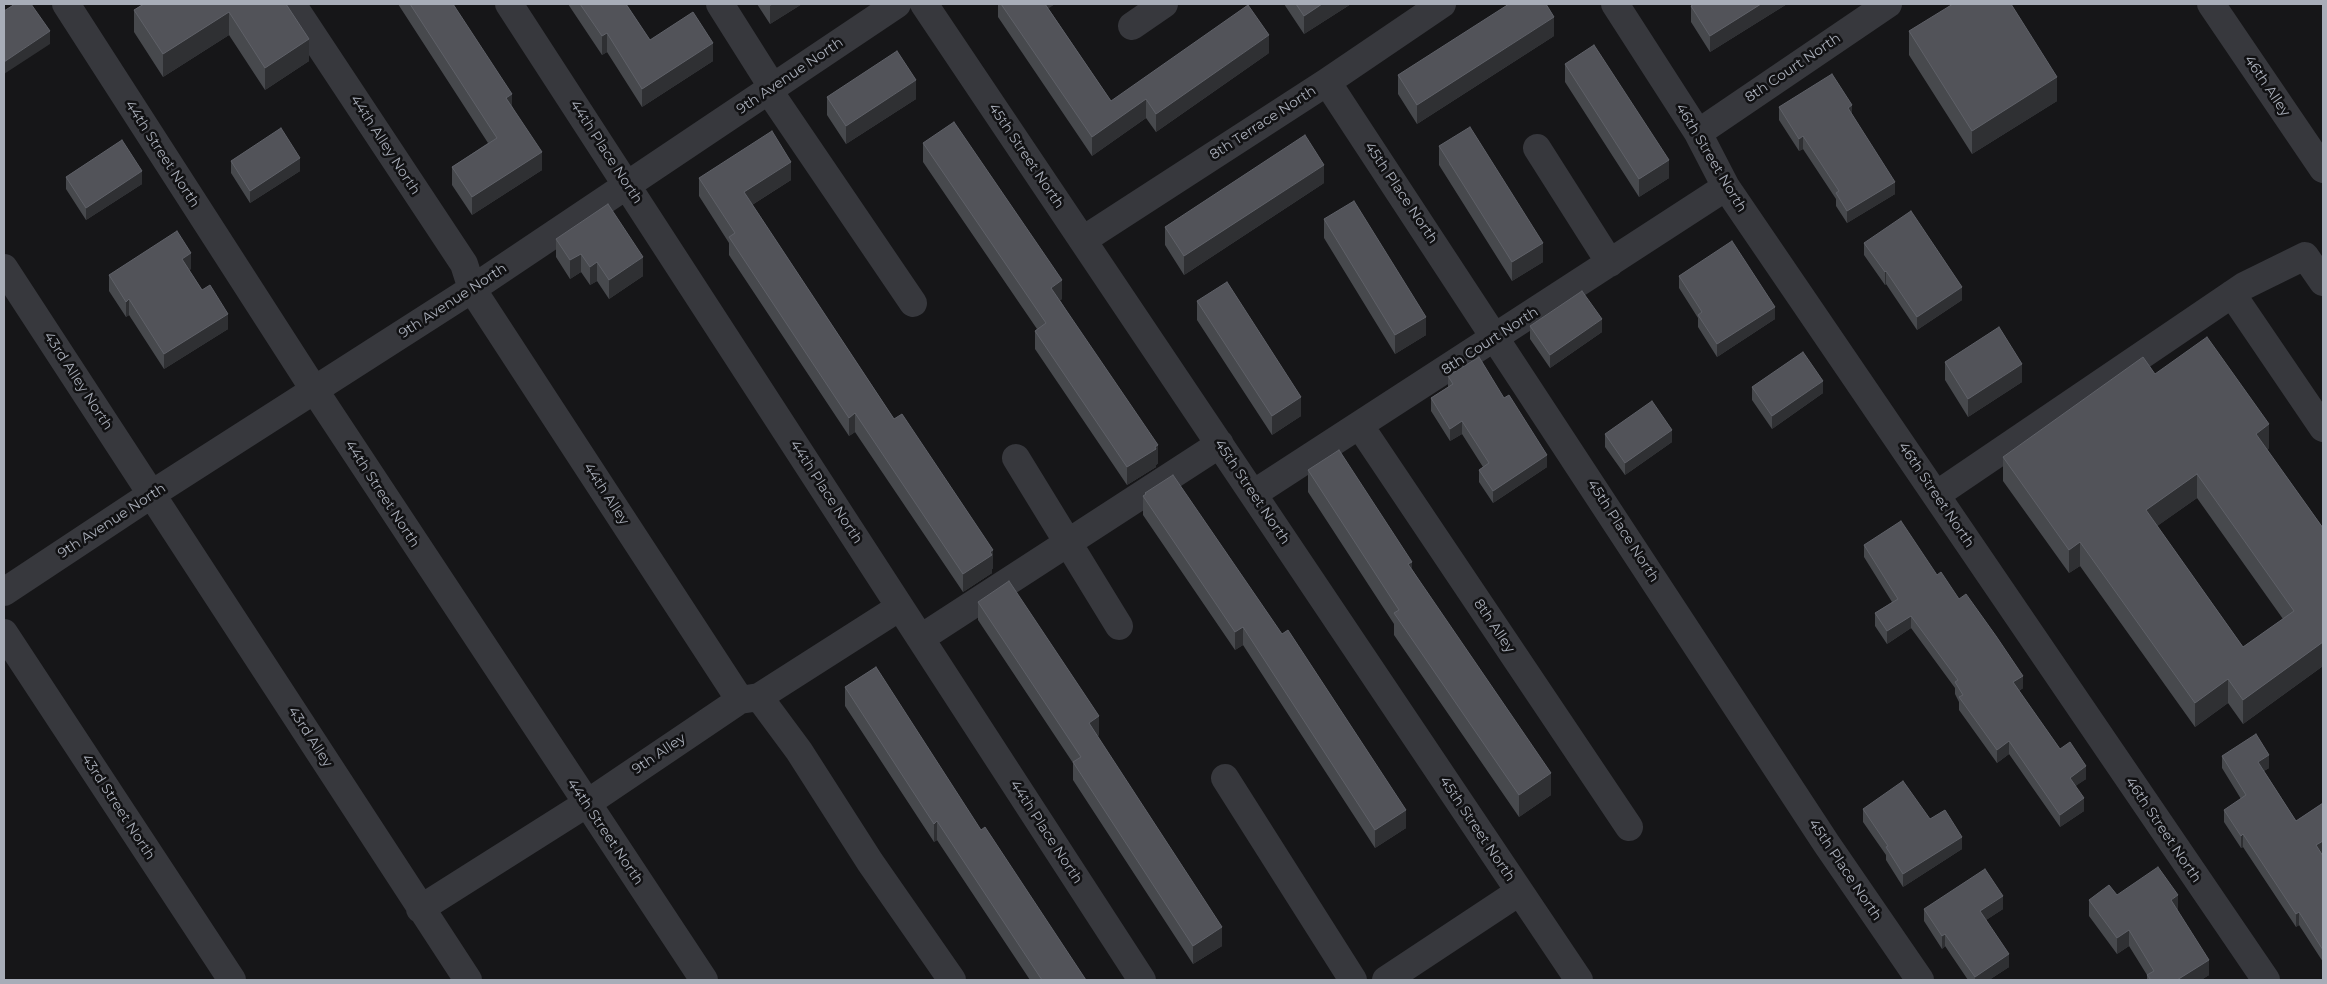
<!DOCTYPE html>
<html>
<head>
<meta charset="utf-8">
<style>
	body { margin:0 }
	#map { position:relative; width:2327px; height:984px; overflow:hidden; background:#161618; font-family:Montserrat,sans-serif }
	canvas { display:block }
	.frame { position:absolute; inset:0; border:5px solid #a8adb8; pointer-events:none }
</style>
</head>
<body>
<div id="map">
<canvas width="2327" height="984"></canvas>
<div class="frame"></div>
</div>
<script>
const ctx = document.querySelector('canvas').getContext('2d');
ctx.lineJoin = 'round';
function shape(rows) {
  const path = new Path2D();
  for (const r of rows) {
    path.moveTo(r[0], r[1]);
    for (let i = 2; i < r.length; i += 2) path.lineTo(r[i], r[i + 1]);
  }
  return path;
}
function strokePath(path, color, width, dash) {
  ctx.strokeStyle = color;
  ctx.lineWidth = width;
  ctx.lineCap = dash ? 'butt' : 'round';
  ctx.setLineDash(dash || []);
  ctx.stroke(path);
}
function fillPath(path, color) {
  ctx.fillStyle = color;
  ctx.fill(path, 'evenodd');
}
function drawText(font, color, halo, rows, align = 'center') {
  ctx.font = font + ' Montserrat,sans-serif';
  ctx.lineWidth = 5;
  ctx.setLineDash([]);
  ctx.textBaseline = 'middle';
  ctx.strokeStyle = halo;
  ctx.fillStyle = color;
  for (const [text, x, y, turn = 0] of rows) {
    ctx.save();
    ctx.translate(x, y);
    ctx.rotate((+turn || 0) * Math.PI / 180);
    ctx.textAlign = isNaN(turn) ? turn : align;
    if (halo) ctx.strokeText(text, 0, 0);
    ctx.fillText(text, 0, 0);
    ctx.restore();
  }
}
strokePath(shape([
	[66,4,315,391,704,980],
	[292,4,464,264,472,289,740,700],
	[509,4,1142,980],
	[720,4,773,88],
	[924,4,1579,980],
	[1615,4,1698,133,1726,187,2266,980],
	[2211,4,2323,169],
	[1132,26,1164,4],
	[1327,82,1826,843,1920,980],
	[769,91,913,303],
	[1698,133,1888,4],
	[1537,148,1610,263],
	[1083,240,1327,82,1442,4],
	[4,268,468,980],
	[2232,294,2323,428],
	[1360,426,1629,827],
	[1016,458,1119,626],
	[1253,494,1726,187],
	[1936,495,2244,286,2305,256,2323,282],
	[4,592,152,494,472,289,897,4],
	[4,633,232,980],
	[921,638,1220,444],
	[759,697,799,751,870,862,952,980],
	[1225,778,1353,980],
	[420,909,586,804,740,700,759,697,900,607],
	[1386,980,1519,892]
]), '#37383d', 28);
fillPath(shape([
	[143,4,286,4,309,61,265,90,229,35,163,77,134,32,134,10],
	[398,4,453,4,512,106,542,170,472,215,452,185,452,167,488,143],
	[568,4,626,4,650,40,713,61,642,107,607,52,602,55],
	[757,4,802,4,770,24],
	[998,4,1055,4,1048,8,1111,101,1269,53,1156,132,1146,118,1092,156,998,17],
	[1284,4,1351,4,1304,34],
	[1694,4,1787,4,1710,52,1691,22,1691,6],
	[1909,31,2057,101,1972,154,1909,55],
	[1554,36,1417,124,1398,94,1398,75],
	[1565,64,1669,178,1639,197,1565,82],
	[827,97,916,99,846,144,827,115],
	[1779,107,1852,114,1895,194,1847,223,1836,206,1836,199,1803,149,1799,151,1779,120],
	[923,143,1062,299,1060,300,1158,463,1156,465,1156,467,1127,485,1035,349,1035,331,1037,329,923,162],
	[1439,146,1543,262,1512,281,1439,165],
	[231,161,300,171,250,203,231,173],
	[66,177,142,184,86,220,66,189],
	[699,178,791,180,752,205,993,568,992,569,992,573,963,592,855,432,849,436,729,255,729,243,699,196],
	[1324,183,1184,275,1165,245,1165,227],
	[1324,219,1426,335,1395,354,1324,238],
	[556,239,643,276,609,299,597,281,590,285,581,272,570,279,556,257],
	[1864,243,1962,300,1917,330,1886,284,1885,285,1864,255],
	[191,269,189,270,228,329,164,369,129,315,126,317,109,291,109,275],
	[1679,276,1775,319,1717,357,1698,327,1698,318,1679,288],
	[1197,301,1301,416,1272,435,1197,320],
	[1530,326,1602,332,1550,368,1530,339],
	[1945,362,2022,382,1968,417,1945,380],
	[2155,374,2269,448,2267,450,2323,528,2323,666,2243,724,2228,703,2195,727,2080,566,2069,573,2003,481,2003,457],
	[2197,498,2283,619,2243,647,2157,526],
	[1448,376,1547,467,1493,503,1479,482,1479,470,1483,467,1462,434,1450,441,1431,411,1431,398,1448,387],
	[1752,387,1823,393,1772,429,1752,400],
	[1605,434,1672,442,1625,475,1605,447],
	[1308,470,1412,569,1551,795,1519,817,1394,635,1394,624,1308,492],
	[1145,493,1406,828,1375,848,1243,645,1235,650,1143,515,1143,496,1145,495],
	[1864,545,1937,575,1959,599,2023,688,2019,691,2060,749,2086,779,2075,786,2084,811,2060,827,2009,754,1997,763,1959,710,1959,702,1955,694,1955,688,1911,628,1887,644,1875,626,1875,613,1892,602,1864,557],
	[978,602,1099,735,1097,736,1222,946,1193,964,1073,780,1073,763,978,620],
	[845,687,981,830,1086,980,1030,980,937,840,934,842,845,706],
	[2222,756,2269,768,2264,771,2296,821,2323,803,2323,853,2322,854,2323,856,2323,962,2299,925,2296,927,2243,847,2241,848,2224,822,2224,810,2241,799,2222,768],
	[1863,809,1930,819,1962,849,1903,887,1886,860,1886,855,1863,822],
	[2117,895,2178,911,2209,975,2201,980,2147,980,2147,975,2129,946,2117,954,2089,916,2089,900],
	[1924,909,2003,909,1986,920,2009,967,1989,980,1968,980,1945,946,1942,949,1924,921]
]), '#47494d');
fillPath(shape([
	[773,4,802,4,770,24,770,6],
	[1040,4,1055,4,1040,14],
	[1322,4,1351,4,1304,34,1304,16],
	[1761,4,1787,4,1710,52,1710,36],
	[229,12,229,35,163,77,163,54],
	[1554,17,1554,36,1417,124,1417,105],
	[50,31,50,44,4,74,4,62],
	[607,33,607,52,602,55,602,36],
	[1269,35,1269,53,1156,132,1156,114],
	[309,39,309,61,265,90,265,68],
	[713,43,713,61,642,107,642,89],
	[2057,77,2057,101,1972,154,1972,131],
	[916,80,916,99,846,144,846,126],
	[512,94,512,112,506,98],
	[1146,99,1146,118,1092,156,1092,137],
	[1852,105,1852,118,1848,108],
	[1803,136,1803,149,1799,151,1799,139],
	[542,152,542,170,472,215,472,197],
	[300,158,300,171,250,203,250,191],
	[1669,160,1669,178,1639,197,1639,179],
	[791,162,791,180,744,210,744,192],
	[1324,165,1324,183,1184,275,1184,256],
	[142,171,142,184,86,220,86,208],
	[1895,182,1895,194,1847,223,1847,211],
	[1543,243,1543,262,1512,281,1512,262],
	[191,253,191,269,182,275,182,259],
	[581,254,581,272,570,279,570,260],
	[643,257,643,276,609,299,609,280],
	[597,262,597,281,590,285,590,267],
	[1886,271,1886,284,1885,285,1885,272],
	[1062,280,1062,299,1051,306,1051,288],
	[1962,287,1962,300,1917,330,1917,317],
	[129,299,129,315,126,317,126,302],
	[1775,307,1775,319,1717,357,1717,344],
	[228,314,228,329,164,369,164,354],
	[1426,317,1426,335,1395,354,1395,335],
	[1602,319,1602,332,1550,368,1550,355],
	[2022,364,2022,382,1968,417,1968,399],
	[1823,381,1823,393,1772,429,1772,416],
	[1301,397,1301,416,1272,435,1272,416],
	[855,413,855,432,849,436,849,418],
	[1462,421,1462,434,1450,441,1450,429],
	[2269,424,2269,448,2256,458,2256,434],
	[1672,430,1672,442,1625,475,1625,463],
	[1158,445,1158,463,1156,465,1156,467,1127,485,1127,467],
	[1547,455,1547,467,1493,503,1493,491],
	[2197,474,2197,498,2146,534,2146,510],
	[2080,542,2080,566,2069,573,2069,550],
	[993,550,993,568,992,569,992,573,963,592,963,574],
	[1412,562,1412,584,1408,564],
	[1911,616,1911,628,1887,644,1887,631],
	[1243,627,1243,645,1235,650,1235,632],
	[2323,642,2323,666,2243,724,2243,700],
	[2023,676,2023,688,2013,695,2013,682],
	[2228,679,2228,703,2195,727,2195,703],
	[1099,716,1099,735,1089,742,1089,723],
	[2009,741,2009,754,1997,763,1997,750],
	[2269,755,2269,768,2258,774,2258,762],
	[2086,766,2086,779,2070,790,2070,778],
	[1551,773,1551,795,1519,817,1519,795],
	[2084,798,2084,811,2060,827,2060,815],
	[1406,810,1406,828,1375,848,1375,830],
	[937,821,937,840,934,842,934,824],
	[2243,834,2243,847,2241,848,2241,836],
	[1962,837,1962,849,1903,887,1903,874],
	[2323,841,2323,853,2316,858,2316,845],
	[2178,895,2178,911,2171,916,2171,900],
	[2003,896,2003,909,1980,924,1980,911],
	[2299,912,2299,925,2296,927,2296,914],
	[1222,927,1222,946,1193,964,1193,946],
	[2129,930,2129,946,2117,954,2117,938],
	[1945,934,1945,946,1942,949,1942,936],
	[2009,954,2009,967,1989,980,1975,980,1975,977],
	[2209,960,2209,975,2201,980,2177,980]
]), '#2f3033');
const building = shape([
	[15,4,31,4,50,31,4,62,4,11,15,4],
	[144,4,286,4,309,39,265,68,229,12,163,54,134,10,144,4],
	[410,4,453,4,512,94,506,98,542,152,472,197,452,167,497,138,410,4],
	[580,4,626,4,650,40,693,12,713,43,642,89,607,33,602,36,580,4],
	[1001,4,1045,4,1111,101,1248,5,1269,35,1156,114,1146,99,1092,137,1001,4],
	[1296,4,1322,4,1304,16,1296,4],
	[1509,4,1546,4,1554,17,1417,105,1398,75,1509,4],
	[1694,4,1761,4,1710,36,1691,6,1694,4],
	[1953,4,2011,4,2057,77,1972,131,1909,31,1953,4],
	[1594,45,1669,160,1639,179,1565,64,1594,45],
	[897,51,916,80,846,126,827,97,897,51],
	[1832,74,1852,105,1848,108,1895,182,1847,211,1836,193,1839,191,1803,136,1799,139,1779,107,1832,74],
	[954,122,1062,280,1051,288,1158,445,1155,447,1156,449,1127,467,1035,331,1046,323,923,143,954,122],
	[1470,127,1543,243,1512,262,1439,146,1470,127],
	[281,128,300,158,250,191,231,161,281,128],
	[772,131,791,162,744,192,894,419,902,414,993,550,990,552,992,555,963,574,855,413,849,418,729,237,735,233,699,178,772,131],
	[1305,135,1324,165,1184,256,1165,227,1305,135],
	[122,140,142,171,86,208,66,177,122,140],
	[1354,201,1426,317,1395,335,1324,219,1354,201],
	[608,204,643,257,609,280,597,262,590,267,581,254,570,260,556,239,608,204],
	[1911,211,1962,287,1917,317,1886,271,1885,272,1864,243,1911,211],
	[177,231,191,253,182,259,202,290,210,285,228,314,164,354,129,299,126,302,109,275,177,231],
	[1732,241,1775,307,1717,344,1698,315,1702,312,1679,276,1732,241],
	[1227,282,1301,397,1272,416,1197,301,1227,282],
	[1582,291,1602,319,1550,355,1530,326,1582,291],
	[1999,327,2022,364,1968,399,1945,362,1999,327],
	[2207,337,2269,424,2256,434,2323,528,2323,642,2243,700,2228,679,2195,703,2080,542,2069,550,2003,457,2143,357,2155,374,2207,337],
	[2197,474,2294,611,2243,647,2146,510,2197,474],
	[1803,352,1823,381,1772,416,1752,387,1803,352],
	[1479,357,1504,398,1509,395,1547,455,1493,491,1479,470,1489,463,1462,421,1450,429,1431,398,1453,384,1448,376,1479,357],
	[1652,401,1672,430,1625,463,1605,434,1652,401],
	[1339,450,1412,562,1408,564,1551,773,1519,795,1394,613,1399,610,1308,470,1339,450],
	[1173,475,1282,634,1288,630,1406,810,1375,830,1243,627,1235,632,1143,496,1146,494,1145,493,1173,475],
	[1901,521,1937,575,1941,572,1959,599,1966,594,1996,636,2023,676,2013,682,2060,749,2070,742,2086,766,2070,778,2084,798,2060,815,2009,741,1997,750,1959,697,1963,695,1955,682,1958,680,1911,616,1887,631,1875,613,1898,599,1864,545,1901,521],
	[1009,581,1099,716,1089,723,1222,927,1193,946,1073,762,1081,757,978,602,1009,581],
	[876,667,981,830,985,827,1086,980,1042,980,937,821,934,824,845,687,876,667],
	[2256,734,2269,755,2258,762,2296,821,2323,803,2323,841,2316,845,2323,856,2323,950,2299,912,2296,914,2243,834,2241,836,2224,810,2246,795,2222,756,2256,734],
	[1903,781,1930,819,1945,810,1962,837,1903,874,1886,847,1888,846,1863,809,1903,781],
	[2158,867,2178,895,2171,900,2209,960,2177,980,2151,980,2147,975,2154,971,2129,930,2117,938,2089,900,2109,885,2117,895,2158,867],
	[1985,869,2003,896,1980,911,2009,954,1975,977,1945,934,1942,936,1924,909,1985,869]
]);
fillPath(building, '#525359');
strokePath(building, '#5f6168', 1);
drawText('14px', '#a8adb8', '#111113', [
	["8th Court North",1793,68,-34],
	["9th Avenue North",790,76,-34],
	["46th Alley",2267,86,56],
	["8th Terrace North",1263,123,-33],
	["44th Alley North",385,145,57],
	["44th Place North",606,152,57],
	["44th Street North",162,154,57],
	["45th Street North",1026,156,56],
	["46th Street North",1711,158,59],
	["45th Place North",1401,193,56],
	["9th Avenue North",453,301,-33],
	["8th Court North",1490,341,-33],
	["43rd Alley North",78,381,57],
	["44th Place North",826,492,57],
	["45th Street North",1252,492,56],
	["44th Street North",382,494,57],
	["44th Alley",606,494,57],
	["46th Street North",1936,495,56],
	["9th Avenue North",112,521,-33],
	["45th Place North",1623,531,57],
	["8th Alley",1494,626,56],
	["43rd Alley",310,737,57],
	["9th Alley",659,754,-34],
	["43rd Street North",118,807,57],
	["45th Street North",1477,829,56],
	["46th Street North",2163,830,56],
	["44th Street North",605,832,56],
	["44th Place North",1046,832,57],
	["45th Place North",1845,870,56]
]);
</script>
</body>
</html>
